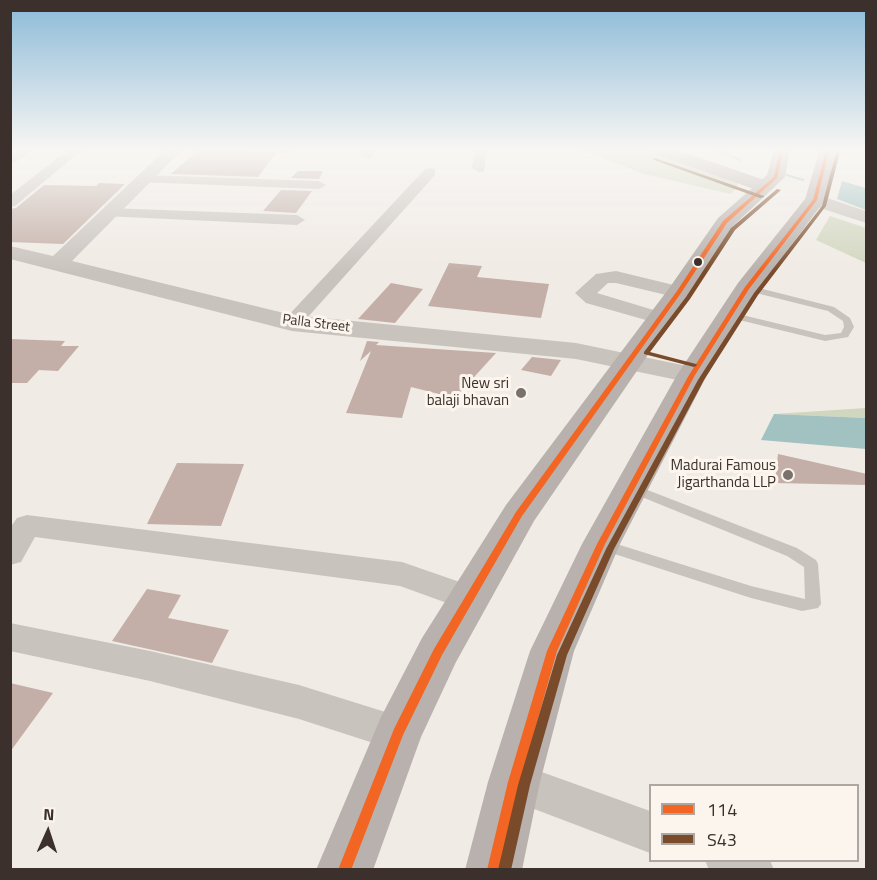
<!DOCTYPE html>
<html>
<head>
<meta charset="utf-8">
<style>
	body { margin:0 }
	#map { position:relative; width:877px; height:880px; overflow:hidden; background:#f0ebe5; font-family:"Titillium Web",sans-serif }
	canvas { display:block }
	.frame { position:absolute; inset:0; border:12px solid #3b302b; pointer-events:none }
	.legend { position:absolute; left:649px; top:784px; width:210px; height:78px; box-sizing:border-box; background:#fbf5ee; border:2px solid #aea6a0; margin:0; padding:8px 10px; list-style:none; font-size:18px; color:#3b302b }
	.legend li { display:flex; align-items:center; gap:12px; height:30px }
	.legend b { width:30px; border:2px solid #aea6a0 }
	.north { position:absolute; left:18px; top:802px; width:60px; height:60px; -webkit-text-stroke:4px #fbf5ee; paint-order:stroke; rotate:3deg; font-size:16px; font-weight:700; line-height:24px; text-align:center; color:#3b302b }
	.north::after { content:''; display:block; margin:auto; width:21px; height:27px; background:#3b302b; clip-path:polygon(50% 0,100% 100%,50% 72%,0 100%) }
</style>
</head>
<body>
<div id="map">
<canvas width="877" height="880"></canvas>
<div class="frame"></div>
<ul class="legend">
<li><b style="height:8px;background:#f26522"></b>114</li>
<li><b style="height:8px;background:#7a4b2a"></b>S43</li>
</ul>
<div class="north">N</div>
</div>
<script>
const ctx = document.querySelector('canvas').getContext('2d');
ctx.lineJoin = 'round';
function fillPath(path, color) {
  ctx.fillStyle = color;
  ctx.fill(path, 'evenodd');
}
function shape(rows) {
  const path = new Path2D();
  for (const r of rows) {
    path.moveTo(r[0], r[1]);
    for (let i = 2; i < r.length; i += 2) path.lineTo(r[i], r[i + 1]);
  }
  return path;
}
function strokePath(path, color, width, dash) {
  ctx.strokeStyle = color;
  ctx.lineWidth = width;
  ctx.lineCap = dash ? 'butt' : 'round';
  ctx.setLineDash(dash || []);
  ctx.stroke(path);
}
function drawText(font, color, halo, rows, align = 'center') {
  ctx.font = font + ' "Titillium Web",sans-serif';
  ctx.lineWidth = 6;
  ctx.setLineDash([]);
  ctx.textBaseline = 'middle';
  ctx.strokeStyle = halo;
  ctx.fillStyle = color;
  for (const [text, x, y, turn = 0] of rows) {
    ctx.save();
    ctx.translate(x, y);
    ctx.rotate((+turn || 0) * Math.PI / 180);
    ctx.textAlign = isNaN(turn) ? turn : align;
    if (halo) ctx.strokeText(text, 0, 0);
    ctx.fillText(text, 0, 0);
    ctx.restore();
  }
}
fillPath(shape([
	[578,149,650,149,736,179,738,186,731,194,644,174],
	[830,216,866,228,866,263,816,240],
	[866,408,866,418,774,414]
]), '#d1d6bf');
fillPath(shape([
	[842,181,866,188,866,210,837,199],
	[774,414,866,418,866,449,761,440]
]), '#a1c2c1');
fillPath(shape([
	[713,149,718,149,743,160,740,161,713,149],
	[787,174,804,179,805,180,803,181,786,176,786,174,787,174]
]), '#a1c2c1');
fillPath(shape([
	[198,150,219,150,277,152,258,177,171,174],
	[298,171,323,171,319,179,291,178],
	[99,183,125,184,63,244,10,242,10,209,16,208,44,185,96,186],
	[281,190,312,191,296,213,263,211],
	[449,263,482,266,477,277,549,284,541,318,428,306],
	[391,283,423,289,395,323,358,319],
	[10,339,65,341,61,346,79,346,58,371,39,370,27,383,10,383],
	[367,341,379,342,376,345,496,353,455,398,411,387,402,418,346,413,371,351,360,361],
	[532,357,561,360,551,376,521,370],
	[778,454,867,474,867,485,775,483],
	[177,463,244,464,221,526,147,524],
	[147,589,181,595,168,618,229,630,212,663,112,641],
	[10,683,53,693,10,752]
]), '#c3afa7');
fillPath(shape([
	[747,285,834,307,850,318,854,327,848,337,825,341,727,317,725,315,730,312,825,335,841,333,844,327,843,321,828,311,744,290,744,286,747,285],
	[632,484,797,548,816,560,818,564,821,604,818,608,802,611,751,598,599,549,597,545,599,541,604,540,751,586,805,599,804,567,787,556,627,491,626,488,627,485,632,484]
]), '#c9c3be');
fillPath(shape([
	[20,149,34,149,10,166,10,155,20,149],
	[69,149,83,149,15,206,10,207,10,195,69,149],
	[278,149,291,149,284,154,279,153,278,149],
	[363,149,375,149,371,158,366,159,359,155,363,149],
	[475,149,487,149,484,171,479,172,472,168,475,149],
	[430,168,435,169,435,175,299,327,285,327,282,323,285,319,425,169,430,168],
	[143,175,319,181,326,185,319,189,138,182,136,179,143,175],
	[110,208,297,215,305,220,297,225,104,216,102,213,110,208],
	[616,271,686,288,689,292,679,298,616,283,608,283,597,293,667,314,670,318,667,322,660,324,586,303,575,293,596,274,616,271],
	[27,515,402,562,480,589,485,598,480,607,469,611,400,586,35,537,21,562,10,565,10,528,17,518,27,515],
	[10,623,150,651,299,685,411,720,417,733,411,746,398,751,299,719,150,681,10,651,10,623],
	[514,762,650,811,650,853,500,796,494,782,500,768,514,762],
	[705,860,770,860,774,870,709,870,705,860]
]), '#c9c3be');
fillPath(shape([
	[166,149,183,149,72,261,292,315,576,343,692,367,702,369,706,375,702,381,692,383,576,359,292,331,10,259,10,246,53,256,166,149],
	[815,194,866,211,866,223,808,204,806,200,815,194]
]), '#c9c3be');
fillPath(shape([
	[651,149,674,149,773,183,775,187,766,193,759,191,653,153,651,149]
]), '#bab3ae');
fillPath(shape([
	[774,149,790,149,785,177,733,226,691,292,534,521,456,662,421,737,373,870,316,870,381,717,422,638,506,505,670,287,718,218,767,175,774,149],
	[820,149,836,149,825,200,758,290,707,375,620,544,574,651,540,782,522,870,465,870,488,782,530,651,582,544,677,375,738,283,805,199,820,149]
]), '#b8b1ad');
fillPath(shape([
	[780,149,784,149,777,178,727,223,681,293,522,516,442,655,403,735,351,870,338,870,394,729,434,649,516,512,677,291,723,221,774,177,780,149],
	[826,150,829,151,817,200,749,289,695,375,605,544,557,651,520,782,500,870,487,870,508,782,547,651,597,544,689,375,745,287,813,200,826,150]
]), '#f26522');
fillPath(shape([
	[838,151,840,152,826,206,758,295,704,380,614,549,567,655,530,785,511,870,498,870,518,785,557,655,606,549,698,380,754,293,822,206,836,152,838,151],
	[655,158,764,196,764,197,760,198,654,160,653,159,655,158],
	[777,189,781,190,735,230,690,299,650,352,696,364,697,365,696,366,694,367,644,354,644,352,686,297,731,228,777,189]
]), '#7a4b2a');
const sky = ctx.createLinearGradient(0, 0, 0, 272);
sky.addColorStop(0, '#8bbad8');
sky.addColorStop(0.55, '#f8f6f3');
sky.addColorStop(1, '#f8f6f300');
ctx.fillStyle = sky;
ctx.fillRect(0, 0, 877, 272);
for (const [x, y, r, color] of [
	[698,262,5,"#3b302b"],
	[521,393,6,"#7a716c"],
	[788,475,6,"#7a716c"]
]) {
  const dot = new Path2D();
  dot.arc(x, y, r, 0, 2 * Math.PI);
  ctx.fillStyle = color;
  ctx.fill(dot);
  strokePath(dot, '#fbf5ee', 2);
}
drawText('14px', '#3b302b', '#fbf5ee', [
	["Palla Street",316,324,7]
]);
drawText('15px', '#3b302b', '#fbf5ee', [
	["New sri",509,384],
	["balaji bhavan",509,401],
	["Madurai Famous",776,466],
	["Jigarthanda LLP",776,483]
], 'right');
</script>
</body>
</html>
